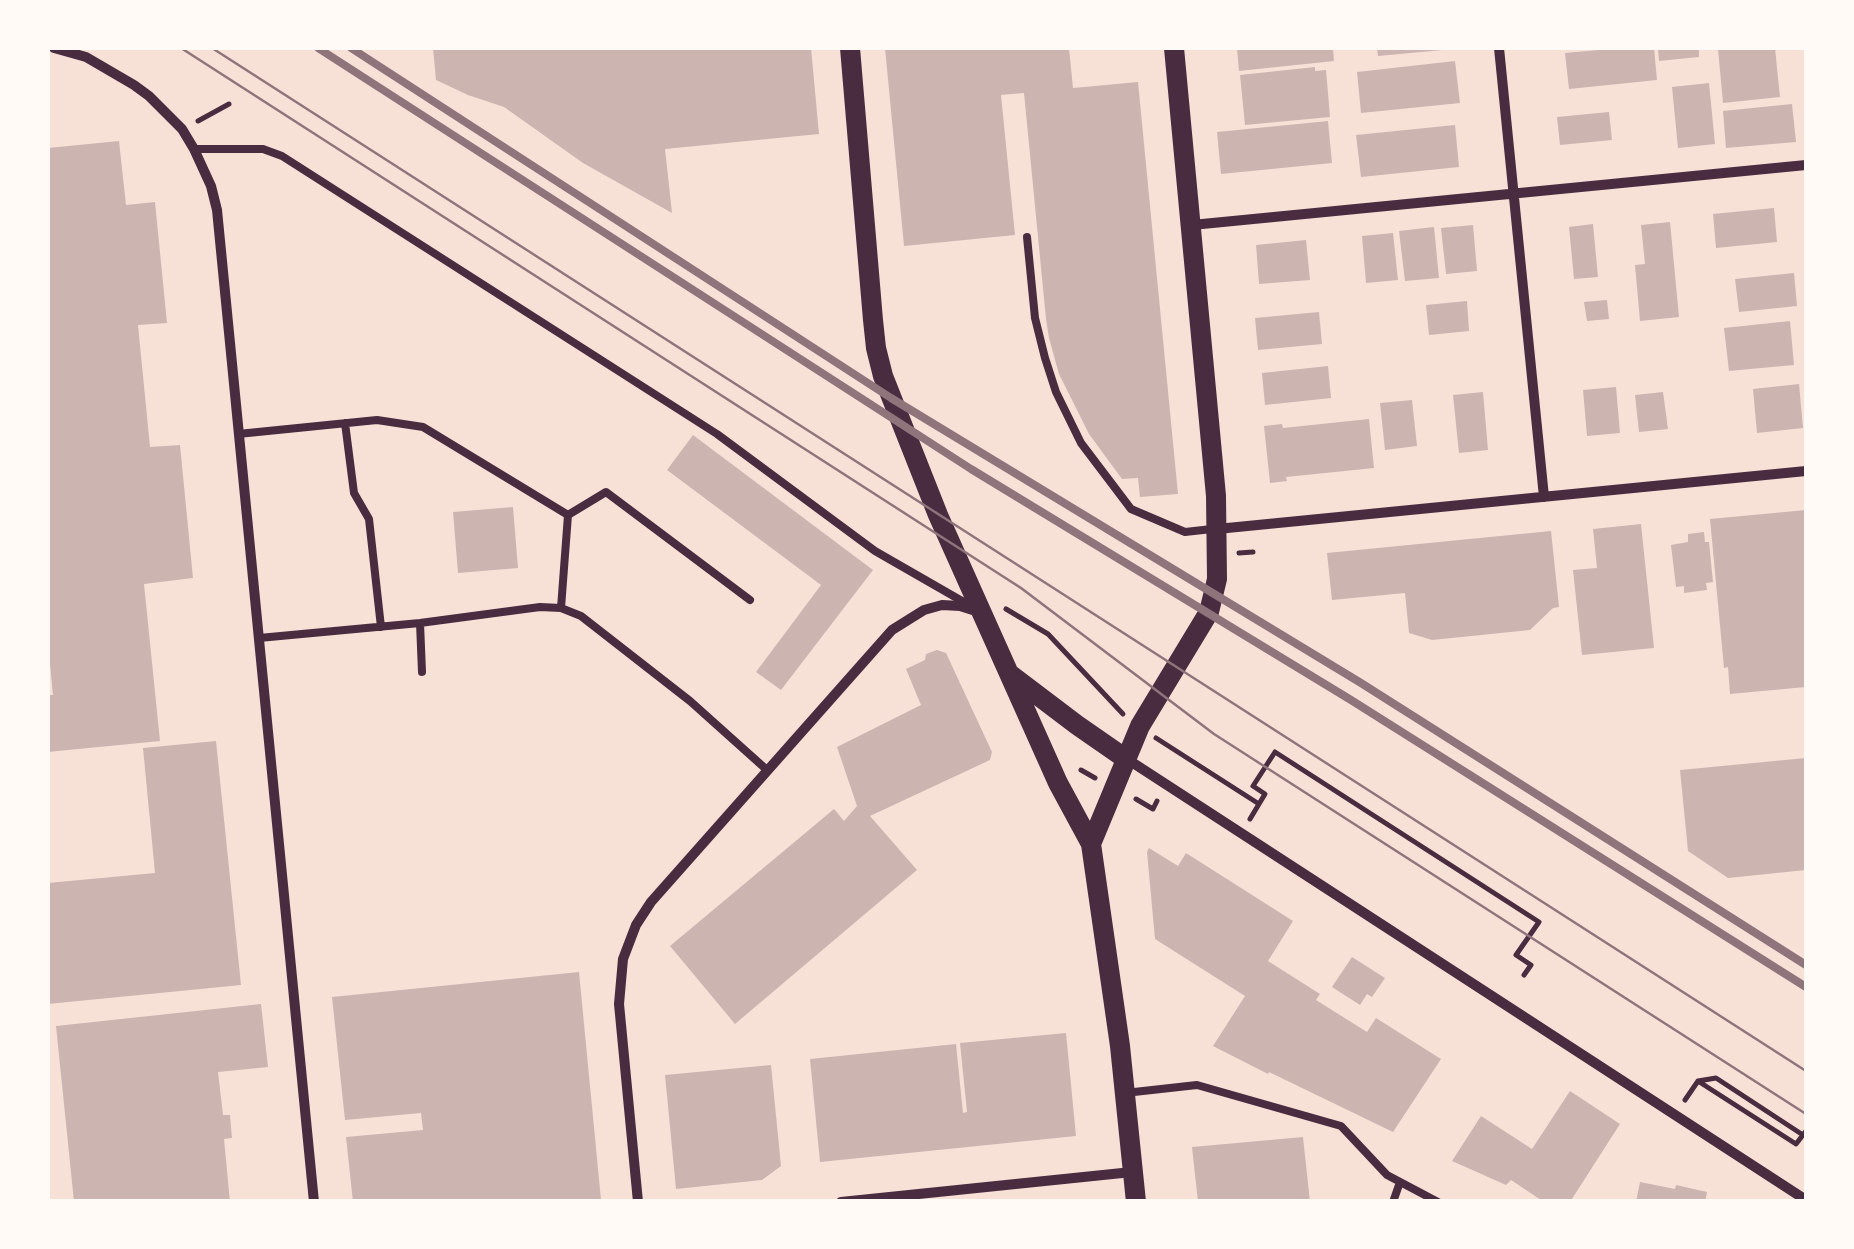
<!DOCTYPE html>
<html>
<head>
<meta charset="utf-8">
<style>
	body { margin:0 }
	#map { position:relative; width:1854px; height:1249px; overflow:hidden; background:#f7e1d7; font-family:"Alegreya Sans",sans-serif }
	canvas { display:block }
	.frame { position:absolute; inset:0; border:50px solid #fffaf5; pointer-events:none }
</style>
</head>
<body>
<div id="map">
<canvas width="1854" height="1249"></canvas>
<div class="frame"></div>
</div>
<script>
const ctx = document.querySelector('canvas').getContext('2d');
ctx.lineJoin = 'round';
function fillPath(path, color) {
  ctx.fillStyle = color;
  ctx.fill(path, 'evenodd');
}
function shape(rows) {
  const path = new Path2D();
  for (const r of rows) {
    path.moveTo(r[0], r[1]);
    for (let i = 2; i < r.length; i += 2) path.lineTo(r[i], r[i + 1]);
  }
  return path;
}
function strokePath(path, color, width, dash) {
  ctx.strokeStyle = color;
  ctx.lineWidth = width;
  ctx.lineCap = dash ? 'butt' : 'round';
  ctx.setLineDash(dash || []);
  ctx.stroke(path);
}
fillPath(shape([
	[433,48,811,48,819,134,665,149,672,213,583,163,504,107,468,95,436,80],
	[885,48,1069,48,1073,88,1138,82,1178,494,1140,497,1138,478,1122,479,1089,434,1059,374,1049,338,1046,319,1024,93,1001,95,1015,235,904,246],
	[1237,48,1333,48,1334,61,1239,71],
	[1377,48,1443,48,1443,50,1378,56],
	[1620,48,1654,48,1657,80,1569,89,1565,53],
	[1658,48,1699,48,1699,57,1659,61],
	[1731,48,1775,48,1780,97,1723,103,1718,49],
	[1455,61,1460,103,1361,113,1357,72],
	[1315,67,1315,71,1326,70,1330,117,1245,125,1240,75],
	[1709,83,1715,144,1678,148,1672,87],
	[1792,104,1796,142,1726,148,1723,111],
	[1609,112,1612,140,1560,145,1557,117],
	[1328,121,1332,163,1221,174,1217,132],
	[1455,125,1459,167,1361,177,1356,135],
	[119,141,126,205,155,202,167,323,138,325,150,447,180,445,193,578,144,584,160,741,48,752,48,695,53,695,48,644,48,148],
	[1774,208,1777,242,1716,248,1713,214],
	[1670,222,1679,317,1640,321,1635,265,1645,264,1641,225],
	[1593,224,1598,277,1574,279,1569,227],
	[1473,225,1477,271,1446,274,1441,228],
	[1434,227,1439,278,1405,281,1399,231],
	[1393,233,1398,280,1366,283,1362,236],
	[1306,240,1310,280,1259,284,1256,245],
	[1794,273,1797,306,1739,312,1735,279],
	[1607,300,1609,319,1587,321,1584,302],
	[1467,301,1469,331,1429,335,1426,305],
	[1319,312,1322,344,1258,350,1255,318],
	[1790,321,1794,365,1729,371,1724,328],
	[1328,366,1331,398,1265,405,1262,373],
	[1799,384,1803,428,1757,433,1753,389],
	[1616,387,1620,433,1587,436,1583,390],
	[1483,392,1488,450,1459,453,1453,395],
	[1663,392,1668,429,1639,432,1635,395],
	[1412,400,1417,446,1385,450,1380,403],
	[1369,419,1374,468,1286,477,1287,481,1270,483,1264,426,1282,424,1283,428],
	[693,435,873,570,781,690,756,672,821,585,667,470],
	[513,507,518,568,458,573,453,512],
	[1806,510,1806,687,1730,694,1728,667,1724,668,1710,519],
	[1641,524,1654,648,1582,655,1573,570,1597,568,1593,529],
	[1551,531,1559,607,1553,608,1530,630,1432,640,1409,633,1405,593,1332,600,1327,553],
	[1704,532,1705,542,1709,542,1713,582,1706,583,1707,590,1684,593,1684,586,1676,587,1671,545,1688,542,1688,534],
	[937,650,946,653,992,752,990,760,870,816,917,870,735,1024,670,946,834,809,844,821,857,806,837,747,921,705,906,669,925,660,926,654],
	[216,741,241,985,48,1004,48,883,155,873,143,748],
	[1806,758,1806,870,1728,878,1688,851,1680,770],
	[1149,848,1178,866,1186,853,1293,921,1268,961,1320,994,1316,1000,1367,1032,1376,1018,1441,1059,1393,1132,1269,1072,1268,1074,1213,1046,1245,996,1155,939,1147,852],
	[1352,957,1385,978,1372,997,1367,994,1360,1005,1332,987],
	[579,972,601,1200,353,1202,346,1137,423,1130,421,1113,345,1120,332,997],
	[261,1004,268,1067,218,1072,223,1115,230,1115,232,1138,224,1139,230,1202,74,1202,56,1026],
	[1066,1033,1076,1136,820,1162,810,1059,956,1044,963,1113,967,1112,960,1043],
	[771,1065,781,1166,762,1180,676,1189,665,1075],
	[1570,1091,1620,1124,1570,1202,1544,1202,1511,1180,1506,1185,1452,1161,1481,1116,1532,1149],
	[1303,1137,1310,1202,1198,1202,1192,1147],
	[1640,1182,1675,1189,1676,1185,1707,1192,1705,1202,1636,1202]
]), '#ccb4b1');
strokePath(shape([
	[198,121,229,104],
	[1239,553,1253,552],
	[1006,609,1048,634,1123,714],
	[1156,738,1259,804,1250,819],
	[1081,770,1095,778],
	[1136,799,1153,809,1157,801],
	[1259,804,1265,794,1253,786,1275,752,1539,922,1516,955,1531,965,1524,975],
	[1701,1083,1796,1144,1806,1131],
	[1685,1100,1698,1081,1716,1078,1803,1135]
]), '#4a2c40', 5);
strokePath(shape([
	[194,149,263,149,282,156,717,434,875,551,969,605],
	[1027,237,1035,318,1045,358,1056,392,1081,443,1131,509,1185,532,1212,529],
	[345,423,354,493,369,519,381,627],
	[238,434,377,420,423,427,568,515,561,608],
	[568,515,606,492,750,600],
	[420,623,422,672],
	[259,638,420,623,540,607,561,608,581,616,690,701,767,770],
	[1125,1093,1197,1085,1341,1126,1387,1175,1438,1202],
	[1393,1202,1400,1182]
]), '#4a2c40', 8);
strokePath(shape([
	[54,48,86,57,134,85,149,96,182,129,194,149,211,186,217,210,314,1202],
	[1499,48,1544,497],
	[1192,225,1806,165],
	[1217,529,1806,471],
	[1127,759,1806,1200],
	[638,1202,619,1004,623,959,636,925,651,902,892,630,924,610,942,605,960,606,982,613],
	[841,1202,1132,1172]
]), '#4a2c40', 10);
strokePath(shape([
	[850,48,873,320,876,348,883,376,938,515,1058,783,1091,844,1120,1046,1136,1202],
	[1011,675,1077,725,1126,759],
	[1091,844,1140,726,1209,612,1217,579,1216,496,1174,48]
]), '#4a2c40', 20);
strokePath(shape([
	[181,48,1021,588,1214,734,1806,1114],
	[212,48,1806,1071]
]), '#8f747c', 2.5);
strokePath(shape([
	[318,48,971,469,1351,700,1806,987],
	[351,48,891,398,1361,683,1806,965]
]), '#8f747c', 8);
</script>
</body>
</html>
